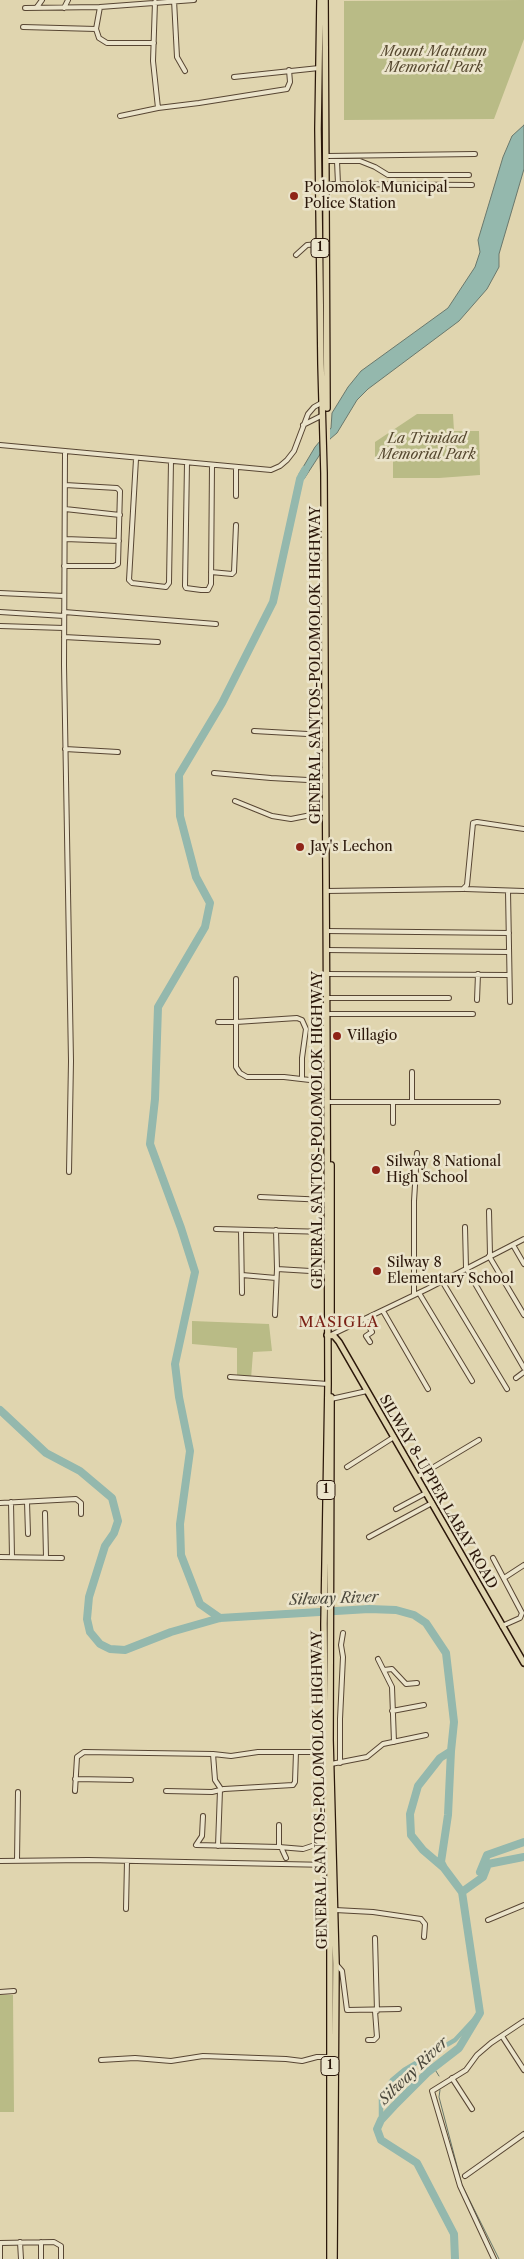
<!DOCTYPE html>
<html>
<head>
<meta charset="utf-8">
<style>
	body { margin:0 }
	canvas { display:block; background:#e0d5af }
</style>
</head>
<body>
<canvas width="524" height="2259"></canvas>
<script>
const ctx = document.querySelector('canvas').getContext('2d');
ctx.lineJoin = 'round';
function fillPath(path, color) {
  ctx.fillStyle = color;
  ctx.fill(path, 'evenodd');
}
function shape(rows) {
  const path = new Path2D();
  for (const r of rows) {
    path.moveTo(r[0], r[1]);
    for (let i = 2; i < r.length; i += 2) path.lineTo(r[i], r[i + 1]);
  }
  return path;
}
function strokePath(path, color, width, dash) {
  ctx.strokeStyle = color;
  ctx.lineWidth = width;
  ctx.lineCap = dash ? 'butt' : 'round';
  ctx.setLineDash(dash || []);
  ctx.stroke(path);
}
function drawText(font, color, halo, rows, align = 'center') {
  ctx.font = font + ' "Libre Caslon Text",serif';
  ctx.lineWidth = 5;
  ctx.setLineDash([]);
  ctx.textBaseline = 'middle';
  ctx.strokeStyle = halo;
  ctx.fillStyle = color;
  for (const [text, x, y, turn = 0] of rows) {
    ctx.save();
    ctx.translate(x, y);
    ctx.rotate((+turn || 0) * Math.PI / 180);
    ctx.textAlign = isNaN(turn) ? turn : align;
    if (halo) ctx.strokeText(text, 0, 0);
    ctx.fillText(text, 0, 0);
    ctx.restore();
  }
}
fillPath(shape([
	[524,0,524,39,494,119,344,120,344,1],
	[417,414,453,414,454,431,479,431,480,475,439,478,393,478,393,461,375,461,375,442],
	[192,1321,269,1324,272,1351,253,1352,251,1379,237,1378,237,1348,192,1344],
	[0,1995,13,1995,14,2112,0,2112]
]), '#b9bb86');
const water = shape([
	[524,125,524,169,499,254,499,267,487,289,459,321,368,389,357,400,337,433,330,439,304,479,300,479,299,474,315,447,331,428,332,413,348,387,361,371,448,308,475,267,480,252,478,240,503,157,512,136,524,125]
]);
fillPath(water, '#94b8ad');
strokePath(water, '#6a786c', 1);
fillPath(shape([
	[330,420,330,444,320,459,320,437,329,427]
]), '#e0d5af');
strokePath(shape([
	[434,2068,439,2076],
	[440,2090,439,2097,462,2185,499,2259]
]), '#6a786c', 1);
strokePath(shape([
	[381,2120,381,2096,392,2080,404,2070,455,2040,480,2013]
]), '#94b8ad', 4.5);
strokePath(shape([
	[0,1410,46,1453,80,1471,112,1498,118,1521,114,1533,105,1546,89,1597,87,1619,90,1632,100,1644,110,1649,125,1650,171,1632,220,1618,369,1609,396,1610,414,1615,426,1623,446,1653,454,1722,451,1751,440,1758,418,1786,410,1814,411,1835,423,1850,444,1868,462,1892,480,2013,459,2048,428,2072,394,2106,381,2120,377,2129,381,2140,417,2163,454,2234,455,2259],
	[220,1618,200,1604,181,1555,180,1524,190,1451,179,1397,175,1364,195,1272,181,1228,150,1144,155,1099,158,1007,205,927,210,903,196,877,180,816,179,775,222,703,273,602,300,479,305,470],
	[444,1868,441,1862,448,1815,451,1751],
	[480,1872,487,1855,524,1842],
	[462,1892,483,1877,488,1864,524,1857]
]), '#94b8ad', 8);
const minor = shape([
	[174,0,177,57,185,71],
	[155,2,153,61,158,108],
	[37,7,42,0],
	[25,8,100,7,194,0],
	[64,8,68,0],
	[23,27,96,29,100,7],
	[96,29,99,38,107,43,154,43],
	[234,77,319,68],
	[120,116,158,108,199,103,287,89,290,82,289,70],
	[327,156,475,154],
	[327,161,360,161,375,167,388,175,469,175],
	[337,161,338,184],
	[327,184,472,185],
	[296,255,307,245,320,244],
	[303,425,323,415],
	[0,445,271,470,280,466,287,460,294,451,308,414,314,407,323,402],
	[65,452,64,665,71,1061,69,1172],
	[136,459,129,580,132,583,166,587,169,583,171,461],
	[187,463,185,586,186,588,201,590,208,590,211,584,212,465],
	[236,496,236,467],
	[65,509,120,515],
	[65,539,119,541],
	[64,566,114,566,118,564,120,491,117,488,65,485],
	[211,572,232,574,234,572,236,525],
	[0,593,64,596],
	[0,612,64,616],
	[64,612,216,624],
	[0,626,64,628],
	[64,637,158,642],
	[254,731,325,735],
	[65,749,118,752],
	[214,773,271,778,326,781],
	[235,801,272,816,291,819,326,812],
	[465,889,524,891],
	[326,891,463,889,467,885,473,823,477,822,524,829],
	[508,891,510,1002],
	[326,931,509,933],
	[326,950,509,952],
	[326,974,509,975],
	[327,998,449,998],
	[477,1000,478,974],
	[330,1014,473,1014],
	[218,1022,236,1022,236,979],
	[302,1078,302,1058,306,1029,302,1020,297,1018,236,1022,236,1067,240,1073,247,1077,284,1077,327,1082],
	[330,1102,393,1102],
	[412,1102,498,1102],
	[393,1123,393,1102,412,1102,412,1072],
	[260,1197,327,1200],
	[489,1211,490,1255],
	[465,1227,466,1268],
	[216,1229,327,1232],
	[241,1230,242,1293],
	[513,1245,524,1264],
	[489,1256,524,1315],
	[466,1268,524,1368],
	[277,1269,327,1272],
	[242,1275,276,1278],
	[442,1281,507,1389],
	[419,1293,472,1381],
	[414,1295,414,1201,417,1153],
	[383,1311,428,1389],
	[275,1315,277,1269,276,1230],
	[365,1319,372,1332,366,1336,370,1342],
	[331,1335,427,1289,524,1239],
	[230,1377,328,1384],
	[516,1378,524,1372],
	[331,1399,367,1391],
	[347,1467,394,1437],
	[417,1477,479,1440],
	[11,1502,12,1557],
	[27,1502,28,1534],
	[0,1503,76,1499,81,1503,81,1514],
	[396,1509,426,1493],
	[45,1513,46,1557],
	[369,1537,432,1503],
	[0,1557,62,1558],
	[493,1558,522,1613,520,1618,502,1626],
	[504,1578,524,1565],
	[378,1659,392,1687,394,1742],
	[384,1670,392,1669,406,1684,417,1683],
	[392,1711,424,1705],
	[213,1754,215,1780,221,1789],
	[340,1763,340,1719,343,1657,341,1645,343,1633],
	[331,1764,367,1757,383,1744,426,1735],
	[75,1779,131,1780],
	[75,1791,77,1757,84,1752,213,1754,231,1756,258,1752,325,1752],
	[166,1791,212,1792,224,1789,293,1785,295,1782,296,1752],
	[203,1816,202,1836,196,1845,279,1847,279,1825],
	[218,1846,220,1790],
	[279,1847,303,1849,312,1846],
	[281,1847,286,1858],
	[17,1860,18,1792],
	[0,1861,88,1860,330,1865],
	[126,1909,127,1861],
	[335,1910,373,1912,421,1919,425,1924,424,1937],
	[488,1920,524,1905],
	[375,1938,377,2011],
	[336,1964,342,1971,347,2010,399,2009],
	[0,1992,14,1991],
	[502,2036,524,2070],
	[368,2040,374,2040,377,2037,375,2011],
	[101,2060,135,2058,171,2061,203,2056,286,2059,302,2061,317,2057,330,2057],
	[452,2078,472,2109],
	[465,2176,524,2134],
	[20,2242,21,2259],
	[41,2242,41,2259],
	[0,2243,54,2242,61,2246,61,2259],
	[0,2243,0,2259],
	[494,2259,460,2186,432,2091,466,2070,477,2055,491,2043,524,2021]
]);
const major = shape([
	[327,1335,334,1336,339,1342,524,1663]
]);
const highway = shape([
	[320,0,318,129,321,364,324,473,327,1082,328,1384,324,1624,325,1752,330,1865,330,2259],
	[325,0,327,408],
	[331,1165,331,1320],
	[331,1397,330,1740,336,1964,334,2259]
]);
strokePath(minor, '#584633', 6);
strokePath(major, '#2b170a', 8);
strokePath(highway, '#2b170a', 8);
strokePath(minor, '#ebe4cb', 4);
strokePath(major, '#e0d5af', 5);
strokePath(highway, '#e0d5af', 5.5);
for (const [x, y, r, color] of [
	[294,196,5,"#8f2418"],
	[300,847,5,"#8f2418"],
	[337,1036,5,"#8f2418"],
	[376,1170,5,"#8f2418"],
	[377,1271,5,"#8f2418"]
]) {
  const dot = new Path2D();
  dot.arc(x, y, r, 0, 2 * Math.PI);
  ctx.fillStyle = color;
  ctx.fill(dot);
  strokePath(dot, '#ebe4cb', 2);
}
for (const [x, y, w] of [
	[320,248,18],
	[326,1490,18],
	[330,2066,18]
]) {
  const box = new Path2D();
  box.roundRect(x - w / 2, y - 9.5, w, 19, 4);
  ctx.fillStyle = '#ebe4cb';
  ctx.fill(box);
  strokePath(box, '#2b170a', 1);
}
drawText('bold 12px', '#2b170a', null, [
	["1",320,248],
	["1",326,1490],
	["1",330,2066]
]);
drawText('italic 14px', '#56482f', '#ebe4cb', [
	["Mount Matutum",434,52],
	["Memorial Park",434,68],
	["La Trinidad",427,439],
	["Memorial Park",427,455]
]);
drawText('14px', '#2b170a', '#ebe4cb', [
	["Polomolok Municipal",304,188],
	["Police Station",304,204],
	["Jay's Lechon",310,847],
	["Villagio",347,1036],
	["Silway 8 National",386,1162],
	["High School",386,1178],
	["Silway 8",387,1263],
	["Elementary School",387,1279]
], 'left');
drawText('14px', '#2b170a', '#ebe4cb', [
	["GENERAL SANTOS-POLOMOLOK HIGHWAY",316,665,-90],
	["GENERAL SANTOS-POLOMOLOK HIGHWAY",318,1130,-90],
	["SILWAY 8-UPPER LABAY ROAD",438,1492,60],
	["GENERAL SANTOS-POLOMOLOK HIGHWAY",320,1790,-91]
]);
ctx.letterSpacing = '1px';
drawText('15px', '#7a1f14', '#ebe4cb', [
	["MASIGLA",339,1323]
]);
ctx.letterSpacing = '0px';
drawText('italic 15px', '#4a473b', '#ebe4cb', [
	["Silway River",334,1599,-2],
	["Silway River",414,2071,-44]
]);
</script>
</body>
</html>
